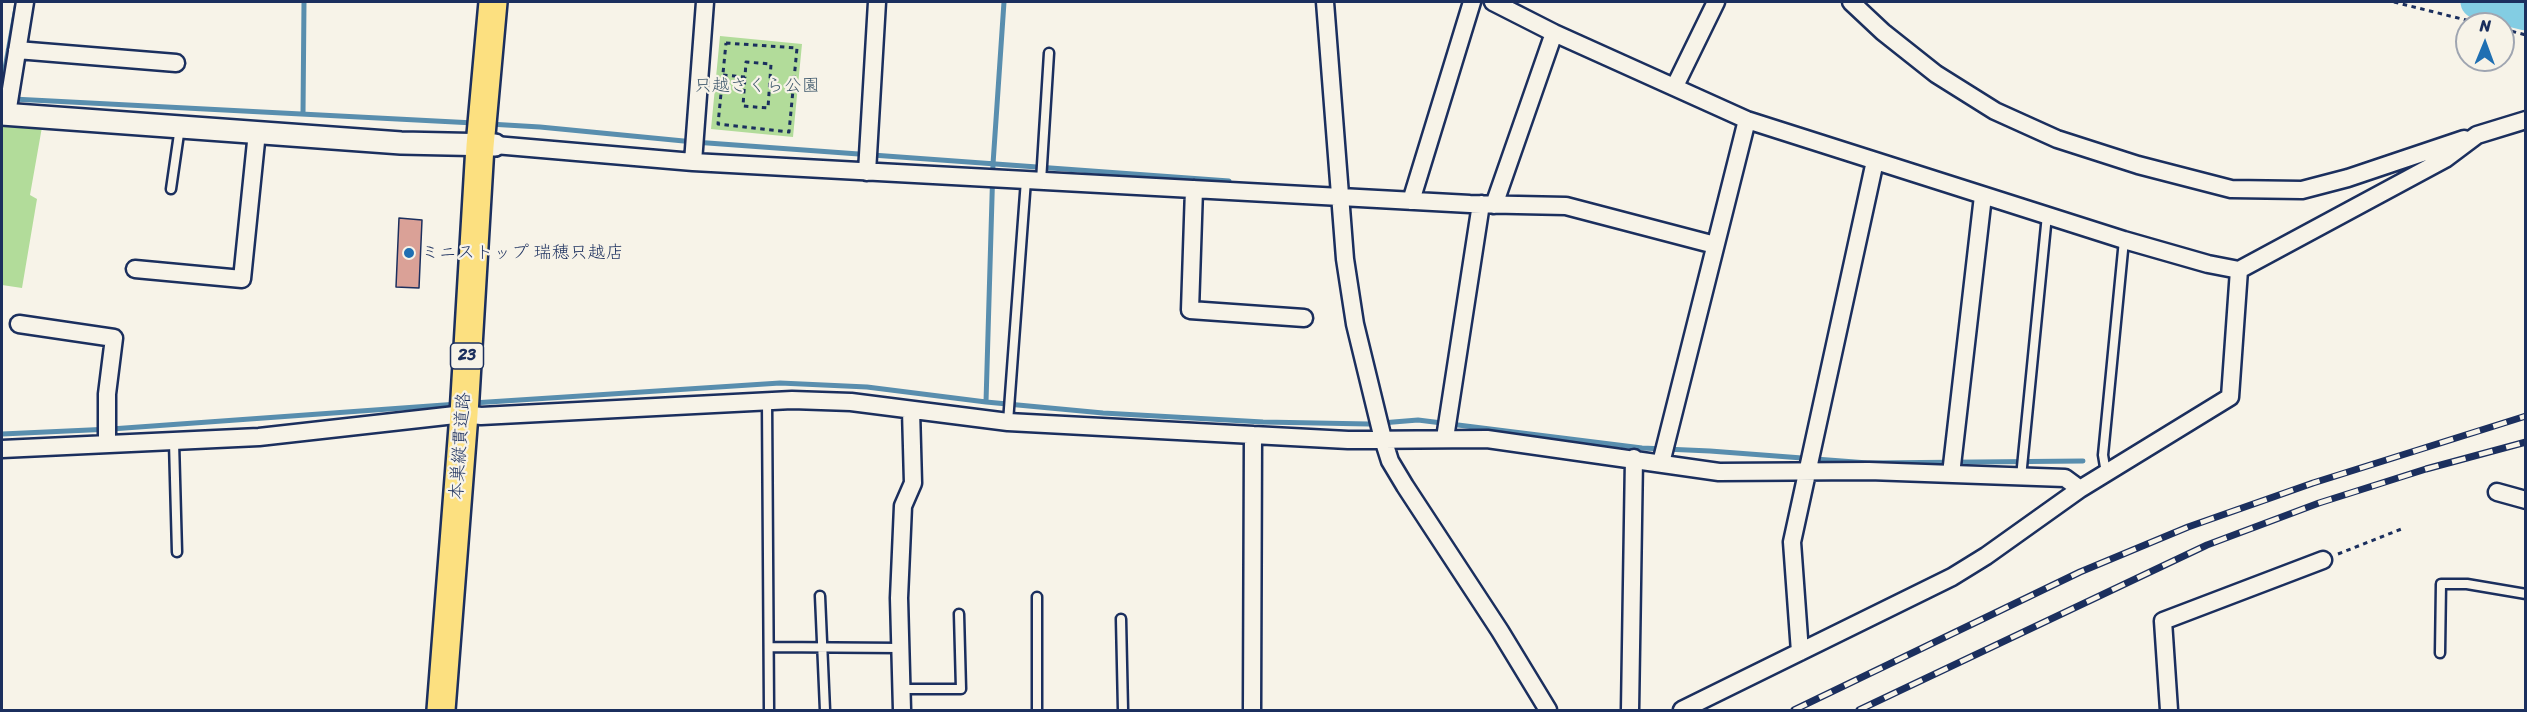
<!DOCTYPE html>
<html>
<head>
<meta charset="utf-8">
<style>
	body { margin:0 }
	#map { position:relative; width:2527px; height:712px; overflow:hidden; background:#f7f3e8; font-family:Sriracha,sans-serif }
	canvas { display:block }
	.frame { position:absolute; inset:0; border:3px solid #1b2f5e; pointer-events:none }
	.north { position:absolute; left:2455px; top:12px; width:60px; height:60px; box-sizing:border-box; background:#f7f3e8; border:2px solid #9fa5b1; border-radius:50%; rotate:1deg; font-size:16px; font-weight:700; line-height:24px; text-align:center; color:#1b2f5e }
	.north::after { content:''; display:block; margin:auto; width:21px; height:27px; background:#1f6fb2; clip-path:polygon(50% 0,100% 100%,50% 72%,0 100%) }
</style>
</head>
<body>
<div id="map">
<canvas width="2527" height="712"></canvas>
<div class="frame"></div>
<div class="north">N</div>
</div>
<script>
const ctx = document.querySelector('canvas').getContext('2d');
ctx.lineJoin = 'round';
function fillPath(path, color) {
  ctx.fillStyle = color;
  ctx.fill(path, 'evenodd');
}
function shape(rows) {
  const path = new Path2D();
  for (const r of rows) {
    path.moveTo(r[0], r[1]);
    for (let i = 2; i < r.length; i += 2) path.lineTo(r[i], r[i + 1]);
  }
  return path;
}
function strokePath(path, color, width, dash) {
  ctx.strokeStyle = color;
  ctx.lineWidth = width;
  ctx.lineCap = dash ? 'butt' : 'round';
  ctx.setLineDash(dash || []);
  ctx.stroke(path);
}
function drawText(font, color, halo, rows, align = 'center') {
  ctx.font = font + ' Sriracha,"Klee One",sans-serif';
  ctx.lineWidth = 4.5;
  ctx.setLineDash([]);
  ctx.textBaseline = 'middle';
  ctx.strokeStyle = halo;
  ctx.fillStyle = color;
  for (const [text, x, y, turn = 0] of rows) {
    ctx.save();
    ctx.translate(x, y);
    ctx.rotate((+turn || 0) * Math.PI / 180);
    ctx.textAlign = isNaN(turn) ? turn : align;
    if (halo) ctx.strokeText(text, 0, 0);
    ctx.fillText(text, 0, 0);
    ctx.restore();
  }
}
fillPath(shape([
	[720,36,802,44,793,137,711,129],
	[2,122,42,127,30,195,37,199,22,288,2,285]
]), '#b2dc9a');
strokePath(shape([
	[2,85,17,2],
	[13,99,474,123],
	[303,114,304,2],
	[489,124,540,127,694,142,1229,181],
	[986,402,993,164,1004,2],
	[473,403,780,383,867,387,986,402,1103,413,1263,422,1369,424,1418,420,1642,448,1710,451,1868,463,2083,461],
	[2,434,111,429,458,404]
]), '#598eae', 5);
strokePath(shape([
	[2477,2,2526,14]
]), '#83cde3', 33);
const building = shape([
	[399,218,422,220,419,288,396,287,399,218]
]);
fillPath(building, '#daa197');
strokePath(building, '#1b2f5e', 1.5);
const service = shape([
	[1041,181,1049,53],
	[171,189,180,127],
	[767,401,769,710],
	[1008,422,1026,180],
	[174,442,177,552],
	[2106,473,2103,455,2124,240],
	[2021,477,2047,215],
	[820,596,825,710],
	[1037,597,1037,710],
	[1121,619,1123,710],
	[769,647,900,648],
	[2440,653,2441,584,2467,584,2526,594],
	[901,689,961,689,959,614]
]);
const minor = shape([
	[1325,2,1345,259,1355,324,1383,439,1390,461,1405,486,1500,631,1548,710],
	[1493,2,1554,33,1747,120,2124,240,2208,264,2239,270,2445,159,2477,135,2526,120],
	[1851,2,1883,32,1936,74,1995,111,2057,139,2138,165,2231,189,2302,190,2348,178,2464,139],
	[17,50,176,63],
	[1675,86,1716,2],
	[7,114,25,2],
	[495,145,693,162,1470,204,1566,206,1715,245],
	[693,162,705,2],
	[867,172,877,2],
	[1194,189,1190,310,1304,318],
	[1411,201,1472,2],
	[1494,205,1554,33],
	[135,269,242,279,257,132],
	[19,324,114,338,107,394,107,444],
	[1445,438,1481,204],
	[2,449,259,437,464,414,481,416,792,400,851,402,1008,422,1253,435],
	[1661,463,1747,120],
	[1951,474,1983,196],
	[2497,492,2526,500],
	[1800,652,1792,542,1875,161],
	[902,710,899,598,903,506,913,483,911,410],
	[1252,710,1253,435,1348,440,1487,439,1719,472,1869,471,2065,478,2080,489],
	[1630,710,1634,458],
	[1682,710,1952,577,1986,556,2080,489,2230,397,2239,270],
	[2169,710,2163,621,2323,560]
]);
const tertiary = shape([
	[2,114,401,143,495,145]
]);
const primary = shape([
	[441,710,464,414,480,146,493,2]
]);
strokePath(service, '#1b2f5e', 13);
strokePath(minor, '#1b2f5e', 21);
strokePath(tertiary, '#1b2f5e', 26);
strokePath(primary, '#1b2f5e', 32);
strokePath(shape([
	[2394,2,2482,24],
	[2503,29,2526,35],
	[726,43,797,48,789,132,718,124,726,43],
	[723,75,745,77,746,62,771,64,768,108,743,106,745,77],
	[2338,554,2404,528]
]), '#1b2f5e', 3, [4.5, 4.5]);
strokePath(service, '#f7f3e8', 8);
strokePath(minor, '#f7f3e8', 16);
strokePath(tertiary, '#f7f3e8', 21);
strokePath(primary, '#fce080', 27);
const rail = shape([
	[1794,710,2080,572,2188,527,2313,483,2526,416],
	[1859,710,2207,545,2319,503,2426,469,2526,442]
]);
strokePath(rail, '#1b2f5e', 7);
strokePath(rail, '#f7f3e8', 4.5, [14]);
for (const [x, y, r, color] of [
	[409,253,6,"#1f6fb2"]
]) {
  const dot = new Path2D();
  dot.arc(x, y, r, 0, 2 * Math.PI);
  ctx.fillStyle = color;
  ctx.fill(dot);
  strokePath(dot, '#f7f3e8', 2);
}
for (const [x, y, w] of [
	[467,356,33]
]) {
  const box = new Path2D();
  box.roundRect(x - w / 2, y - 13, w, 26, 4.5);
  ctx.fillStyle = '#f7f3e8';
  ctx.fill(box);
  strokePath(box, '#1b2f5e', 1.5);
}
drawText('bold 16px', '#1b2f5e', null, [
	["23",467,356]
]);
drawText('18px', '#415a6d', '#f7f3e8', [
	["只越さくら公園",757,86]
]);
drawText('18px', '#1b2f5e', '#f7f3e8', [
	["ミニストップ 瑞穂只越店",421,253]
], 'left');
drawText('18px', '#1b2f5e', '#f7f3e8', [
	["本巣縦貫道路",461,446,-86]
]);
</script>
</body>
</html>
